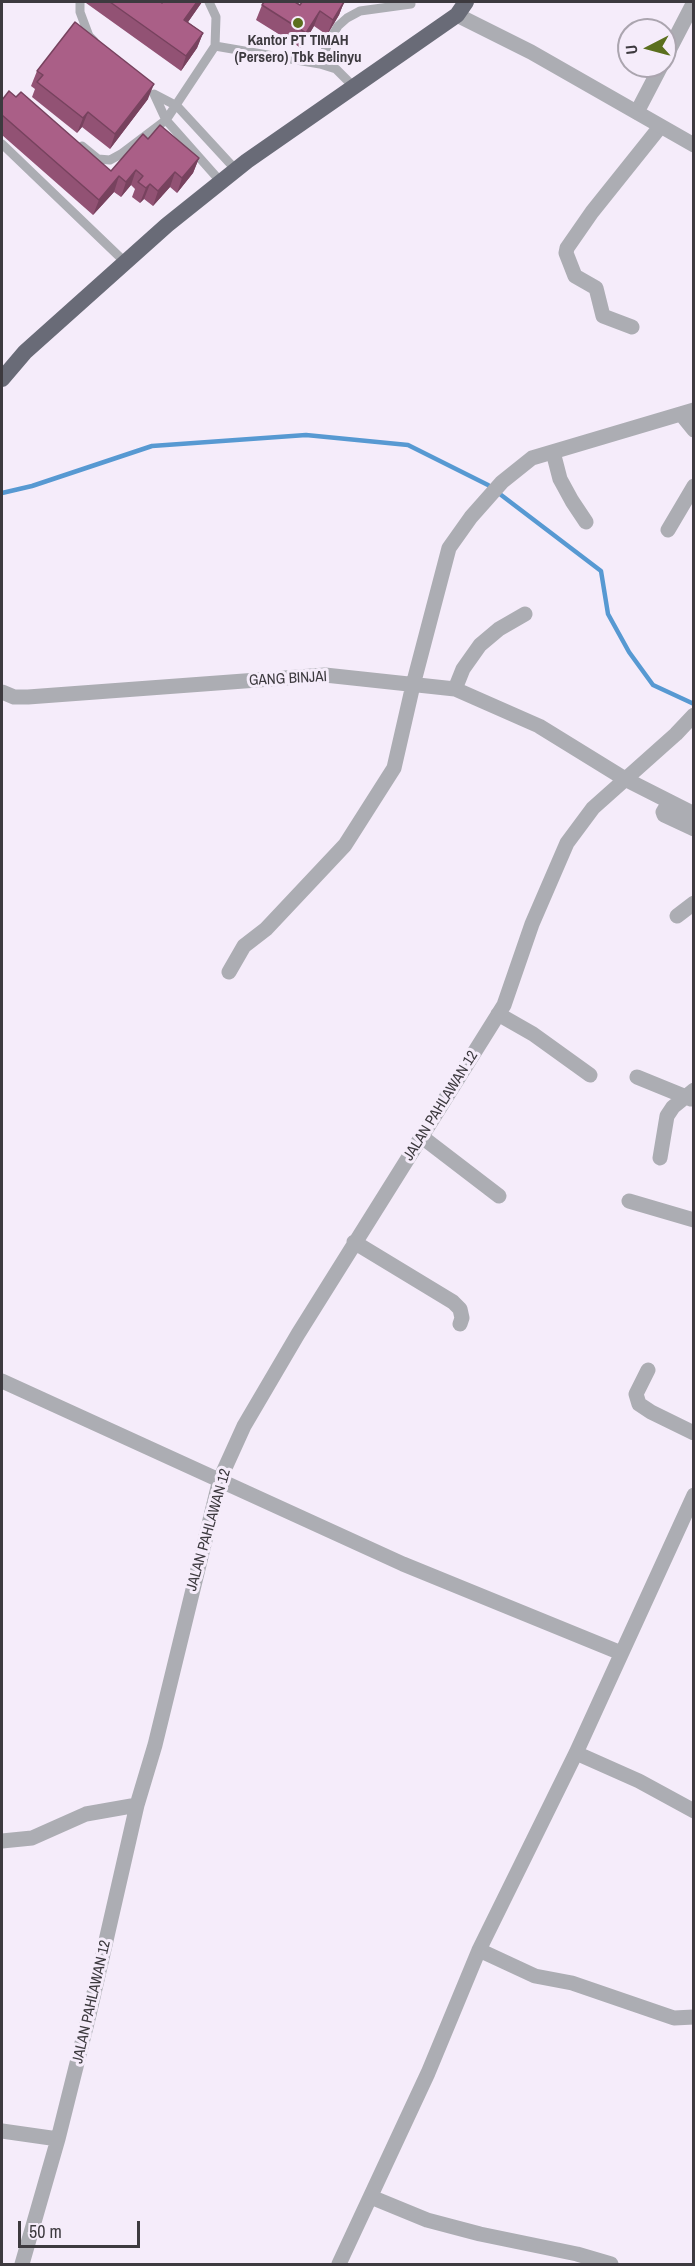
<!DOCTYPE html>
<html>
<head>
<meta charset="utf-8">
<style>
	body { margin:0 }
	#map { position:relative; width:695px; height:2266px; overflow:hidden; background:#f5ecfa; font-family:"Archivo Narrow",sans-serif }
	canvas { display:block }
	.frame { position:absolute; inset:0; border:3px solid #3d3a3f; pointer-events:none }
	.north { position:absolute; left:617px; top:18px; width:60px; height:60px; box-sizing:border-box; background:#f5ecfa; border:2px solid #aba5af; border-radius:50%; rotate:264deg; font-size:16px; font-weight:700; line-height:24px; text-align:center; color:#3d3a3f }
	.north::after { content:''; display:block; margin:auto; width:21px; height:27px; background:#5b6f1e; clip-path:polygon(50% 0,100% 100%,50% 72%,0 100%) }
	.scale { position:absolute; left:18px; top:2221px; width:122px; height:27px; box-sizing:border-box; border:3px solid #3d3a3f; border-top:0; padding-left:8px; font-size:18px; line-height:21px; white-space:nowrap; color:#3d3a3f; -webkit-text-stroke:4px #f5ecfa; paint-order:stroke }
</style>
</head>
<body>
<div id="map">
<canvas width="695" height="2266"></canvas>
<div class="frame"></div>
<div class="north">U</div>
<div class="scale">50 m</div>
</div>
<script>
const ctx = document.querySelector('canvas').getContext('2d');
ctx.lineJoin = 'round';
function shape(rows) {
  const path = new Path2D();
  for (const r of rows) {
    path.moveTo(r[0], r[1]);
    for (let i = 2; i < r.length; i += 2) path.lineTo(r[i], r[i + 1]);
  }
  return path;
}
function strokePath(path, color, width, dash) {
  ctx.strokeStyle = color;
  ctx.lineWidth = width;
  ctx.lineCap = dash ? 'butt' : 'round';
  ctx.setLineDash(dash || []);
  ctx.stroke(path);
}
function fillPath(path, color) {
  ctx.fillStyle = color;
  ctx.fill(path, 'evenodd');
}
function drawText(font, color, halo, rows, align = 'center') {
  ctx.font = font + ' "Archivo Narrow",sans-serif';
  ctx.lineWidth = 6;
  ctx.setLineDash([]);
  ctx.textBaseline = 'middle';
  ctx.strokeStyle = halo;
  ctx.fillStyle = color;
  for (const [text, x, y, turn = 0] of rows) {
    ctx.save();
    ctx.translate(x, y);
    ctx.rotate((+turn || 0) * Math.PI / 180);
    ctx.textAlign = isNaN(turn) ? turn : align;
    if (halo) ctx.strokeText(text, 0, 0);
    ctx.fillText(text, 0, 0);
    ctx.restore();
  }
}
strokePath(shape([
	[2,493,32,486,152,446,306,435,408,445,488,485,601,571,608,614,629,652,653,685,694,704]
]), '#5799d2', 4.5);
strokePath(shape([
	[80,2,80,12,89,36,94,41],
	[215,46,320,64,336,69,353,86],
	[320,64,329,41,338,26,347,18,360,11,411,4],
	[2,144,126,263],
	[82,146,98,159,110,160,121,154,166,120,215,46,216,17,209,2],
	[221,182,166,120,154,94,177,106,236,170]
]), '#acadb3', 9);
strokePath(shape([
	[665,58,694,2],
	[637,112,661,66],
	[632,327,603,316,596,288,575,276,566,253,567,248,592,212,660,127],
	[681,414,694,430],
	[553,452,560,479,572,501,586,522],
	[668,530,694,486],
	[455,689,463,669,480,645,499,629,525,614],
	[2,692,14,697,28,697,325,675,455,689,539,726,625,779,694,814],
	[669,802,663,812,664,815,694,829],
	[677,916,694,903],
	[229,972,244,946,266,929,345,845,394,768,413,685,449,548,471,517,502,482,532,458,694,410],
	[498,1014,533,1034,590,1075],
	[637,1077,691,1099],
	[422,1137,499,1196],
	[660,1158,667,1116,673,1107,694,1090],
	[629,1201,694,1220],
	[354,1242,453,1302,460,1309,462,1318,460,1324],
	[648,1370,636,1394,639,1404,651,1412,694,1433],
	[2,1381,403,1564,621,1653],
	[576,1753,639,1781,694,1811],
	[2,1841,32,1838,86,1814,137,1805],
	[479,1950,535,1976,572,1983,674,2018,694,2017],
	[2,2131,58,2139],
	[371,2197,427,2220,480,2234,577,2254,611,2264],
	[22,2264,58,2139,89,2015,137,1805,155,1745,220,1479,244,1426,298,1334,504,1005,532,924,567,843,593,808,676,734,694,715],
	[339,2264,428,2073,479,1950,576,1753,694,1495]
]), '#acadb3', 15);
strokePath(shape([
	[457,15,531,52,694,145]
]), '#acadb3', 15);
strokePath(shape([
	[2,379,25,352,167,225,247,161,457,15,466,2]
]), '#696b77', 16);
fillPath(shape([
	[87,2,202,2,188,22,203,33,197,48,181,71,86,3],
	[295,2,300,5,344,2,339,15,327,35,314,26,301,48,256,20,262,5],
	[37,71,148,99,110,149,82,127,77,133,32,97,35,89,31,86],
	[16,97,111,171,148,139,199,158,193,173,177,193,170,187,153,206,144,199,140,203,132,197,135,189,131,185,121,197,114,192,93,215,2,135,2,100]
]), '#925274');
fillPath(shape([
	[197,2,202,2,179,35,184,20],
	[344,2,339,15,327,35,333,20],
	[320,11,314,26,301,48,306,33],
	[203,33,197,48,181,71,186,56],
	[154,84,148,99,110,149,115,134],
	[88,112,82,127,77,133,83,118],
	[199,158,193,173,177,193,182,178],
	[136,170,131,185,121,197,126,182],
	[175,172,170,187,153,206,158,191],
	[119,176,114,192,93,215,99,200],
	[150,184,144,199,140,203,146,188]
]), '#77425e');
const building = shape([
	[110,2,161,2,162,3,163,2,197,2,184,20,203,33,186,56,110,2],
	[264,2,295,2,300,5,302,2,344,2,333,20,320,11,306,33,262,5,264,2],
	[75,22,154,84,115,134,88,112,83,118,37,82,43,75,37,71,75,22],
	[9,91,16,97,21,92,111,171,143,134,148,139,160,125,199,158,182,178,175,172,158,191,150,184,146,188,138,182,143,176,136,170,126,182,119,176,99,200,2,115,2,100,9,91]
]);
fillPath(building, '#aa5f87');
strokePath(building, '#77425e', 1.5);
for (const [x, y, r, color] of [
	[298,23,6,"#5b6f1e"]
]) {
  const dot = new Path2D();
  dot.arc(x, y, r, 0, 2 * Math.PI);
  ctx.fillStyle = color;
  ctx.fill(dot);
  strokePath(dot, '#f5ecfa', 2);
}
drawText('bold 15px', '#3d3a3f', '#f5ecfa', [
	["Kantor PT TIMAH",298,41],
	["(Persero) Tbk Belinyu",298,58]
]);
drawText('15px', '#3d3a3f', '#f5ecfa', [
	["GANG BINJAI",288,679,-3],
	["JALAN PAHLAWAN 12",441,1106,-58],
	["JALAN PAHLAWAN 12",209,1530,-74],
	["JALAN PAHLAWAN 12",92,2002,-77]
]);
</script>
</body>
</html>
